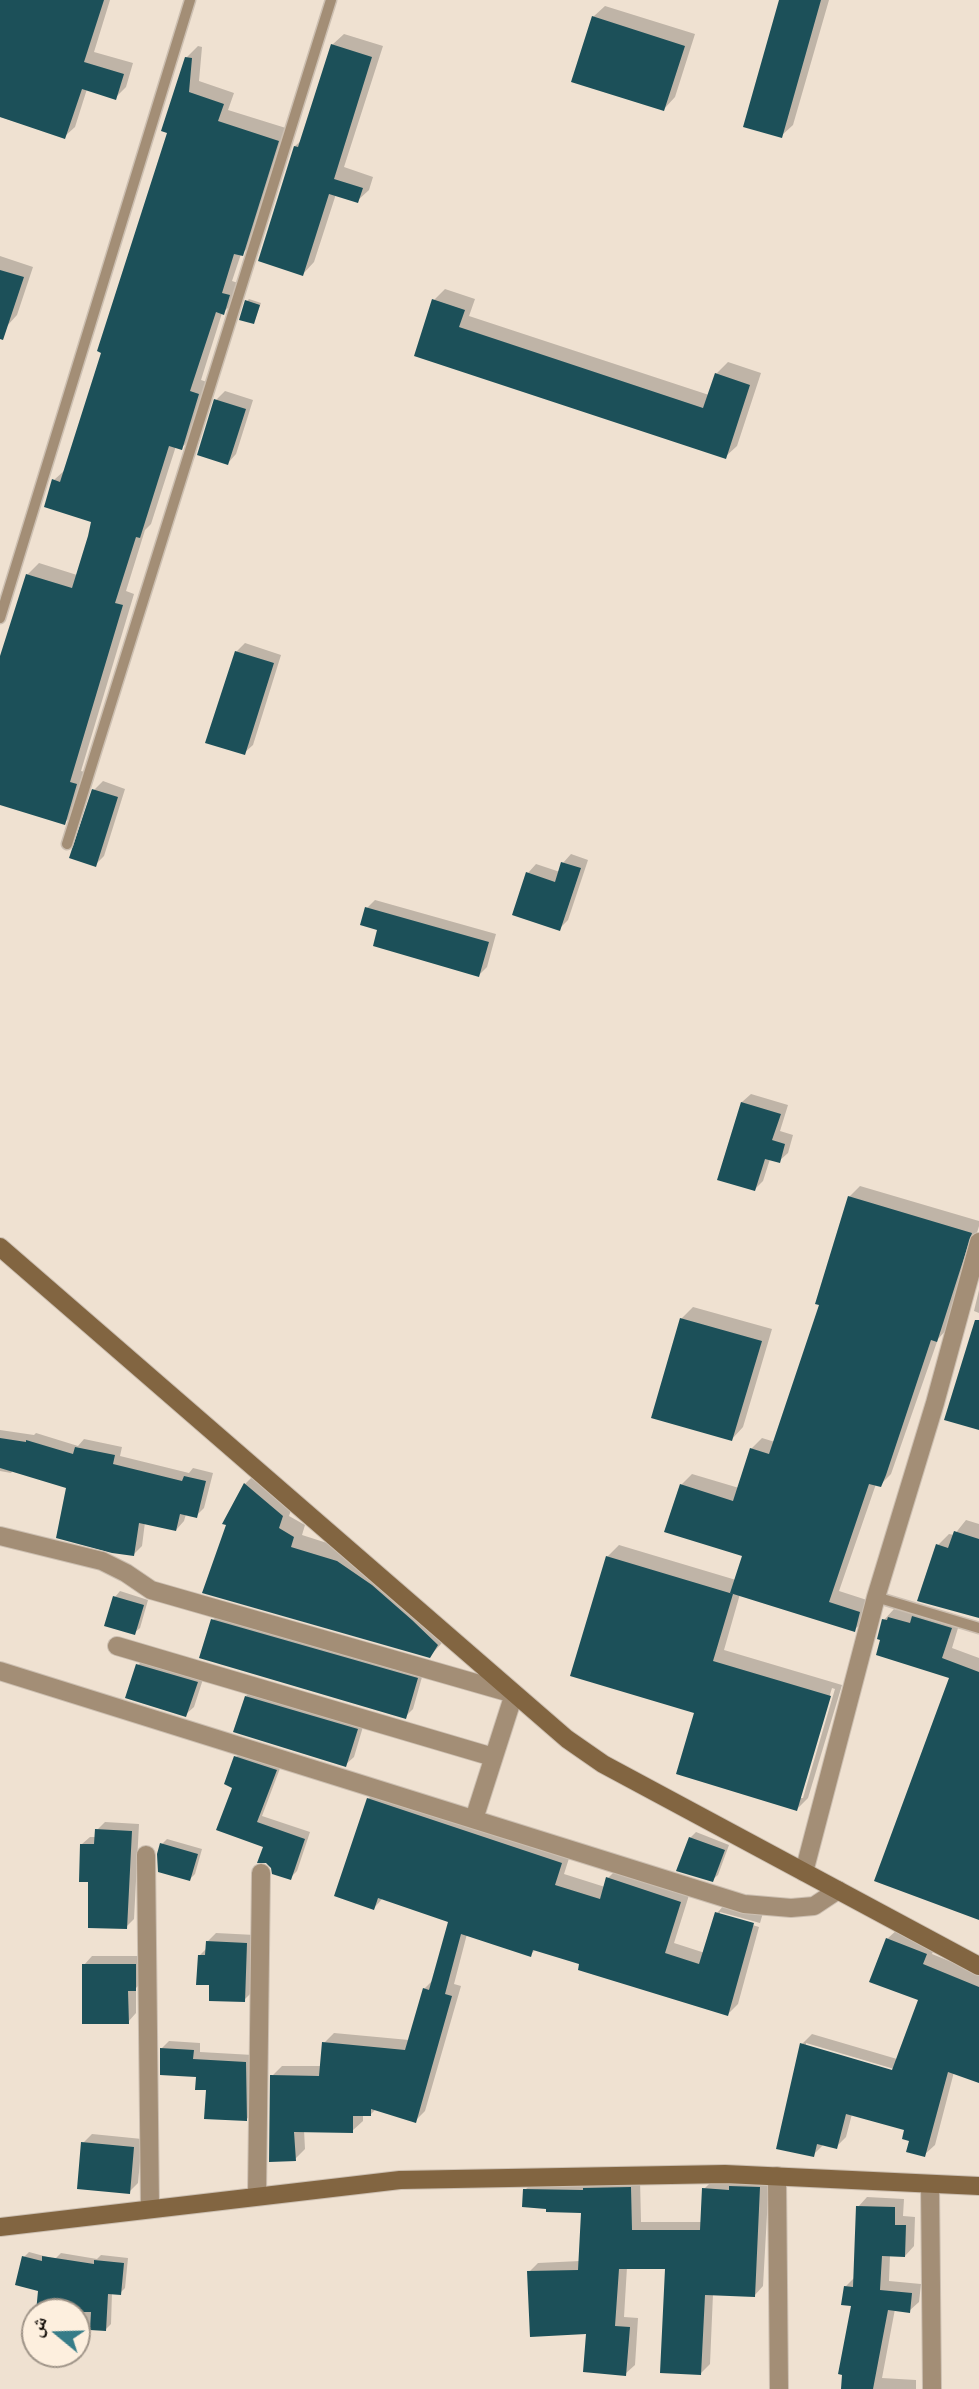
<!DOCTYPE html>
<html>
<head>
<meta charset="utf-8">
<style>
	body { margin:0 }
	#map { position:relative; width:979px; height:2389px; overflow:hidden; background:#efe1d1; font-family:"Times New Roman","Noto Naskh Arabic",serif }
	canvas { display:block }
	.north { position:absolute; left:21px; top:2298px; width:70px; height:70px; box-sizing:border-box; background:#fdefde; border:2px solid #a09589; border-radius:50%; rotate:289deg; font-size:19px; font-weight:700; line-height:28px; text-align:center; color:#140f0a }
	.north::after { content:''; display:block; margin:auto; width:24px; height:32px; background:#367c88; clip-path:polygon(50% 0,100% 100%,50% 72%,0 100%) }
</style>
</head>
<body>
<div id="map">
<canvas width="979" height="2389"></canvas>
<div class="north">ش</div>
</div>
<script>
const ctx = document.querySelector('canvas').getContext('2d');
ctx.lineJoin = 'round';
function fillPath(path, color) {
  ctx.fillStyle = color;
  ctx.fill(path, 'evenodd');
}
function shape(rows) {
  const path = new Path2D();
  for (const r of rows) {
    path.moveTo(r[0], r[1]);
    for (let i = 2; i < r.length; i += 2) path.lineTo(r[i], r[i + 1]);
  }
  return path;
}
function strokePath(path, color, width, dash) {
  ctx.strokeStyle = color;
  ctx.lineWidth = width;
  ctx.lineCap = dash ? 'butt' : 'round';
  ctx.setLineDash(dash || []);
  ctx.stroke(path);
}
fillPath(shape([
	[0,0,110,0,94,52,133,63,126,87,115,98,87,89,75,127,64,137,0,117],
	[781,0,829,0,793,125,781,136],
	[605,6,695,34,675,97,664,109,593,17],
	[344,34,383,46,344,167,373,177,369,190,357,201,336,194,314,262,303,274,295,146,302,140,332,45],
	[198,46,202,47,199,81,234,93,228,110,289,129,254,243,241,254,232,281,241,284,235,302,222,313,201,380,210,383,193,437,181,448,176,446,151,524,145,530,126,591,134,594,81,771,88,773,76,812,64,823,0,803,0,662,27,575,39,563,77,575,93,521,54,480,66,469,169,132,186,58],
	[0,256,33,267,17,315,7,326,0,324],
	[445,289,475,299,469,316,709,395,716,374,728,362,761,373,737,446,725,457,416,355,434,300],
	[249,299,261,303,254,322,247,301],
	[225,391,253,400,236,454,228,463,216,400],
	[245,643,281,655,253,745,244,753,236,652],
	[103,781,125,789,104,856,95,865,94,790],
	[571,854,588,860,568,920,559,929,528,873,536,864,560,872,563,863],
	[375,900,496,934,487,967,479,975,379,929,367,908],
	[751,1094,788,1105,780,1131,793,1135,788,1153,779,1161,770,1159,763,1181,755,1189,742,1102],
	[860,1186,979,1221,979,1226,948,1328,938,1339,891,1474,880,1485,876,1484,839,1591,870,1601,866,1619,854,1630,740,1594,724,1650,842,1685,808,1798,797,1809,696,1711,607,1557,619,1545,736,1580,744,1555,681,1485,692,1474,739,1488,751,1449,762,1438,775,1442,821,1304,849,1197],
	[832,1688,835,1689,803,1798,799,1798],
	[979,1290,979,1313,974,1311],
	[693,1307,772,1329,743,1427,732,1439,681,1319],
	[0,1430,34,1435,36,1433,78,1446,84,1439,122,1447,120,1456,189,1473,193,1468,213,1473,204,1508,196,1516,186,1514,184,1521,176,1530,145,1522,142,1546,134,1554,68,1487,13,1470,11,1473,0,1471],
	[256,1473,293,1504,289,1516,305,1525,302,1535,349,1550,448,1633,441,1644,430,1656,224,1523,245,1484],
	[966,1520,979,1524,979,1616,938,1545,949,1534,954,1535],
	[120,1591,148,1600,140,1628,134,1633,115,1597],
	[900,1607,961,1618,952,1648,979,1658,979,1880,951,1677,884,1620,894,1609,897,1610],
	[221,1612,424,1670,413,1709,405,1717,213,1620],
	[147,1656,205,1673,194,1707,185,1715,127,1697,138,1665],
	[255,1688,365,1720,354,1757,345,1765,246,1696],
	[243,1750,282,1763,262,1816,310,1832,297,1871,290,1878,265,1846,234,1787,236,1757],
	[378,1789,571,1852,564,1874,605,1887,608,1878,618,1868,690,1892,674,1943,705,1953,717,1913,727,1902,763,1913,760,1923,720,1912,720,1915,759,1927,738,2004,728,2014,536,1949,530,1955,467,1934,454,1984,461,1986,425,2111,415,2121,376,2109,370,2115,363,2114,363,2121,352,2131,304,2130,305,2149,295,2159,272,2076,282,2066,322,2066,324,2043,334,2033,409,2040,424,1989,434,1979,450,1921,383,1898,374,1908,368,1799],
	[105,1822,139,1824,134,1919,126,1927,82,1844,90,1837,97,1837,97,1830],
	[696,1832,729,1845,718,1875,712,1880,690,1838],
	[167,1839,202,1849,195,1874,189,1880,162,1844],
	[898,1929,936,1944,932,1954,979,1973,979,2078,954,2072,935,2145,924,2155,911,2140,906,2128,852,2114,846,2137,836,2147,823,2145,813,2155,802,2044,812,2034,897,2059,920,1999,887,1939],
	[806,2043,901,2071,900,2074,806,2047],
	[216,1933,255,1935,253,1991,244,2000,211,1984,199,1956,207,1948,207,1942],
	[92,1956,144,1956,144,1980,136,1988,136,2013,128,2022,84,1965],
	[169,2041,200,2043,200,2052,253,2055,253,2112,246,2120,208,2089,198,2075,161,2049],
	[92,2134,142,2139,138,2183,129,2192,83,2143],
	[640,2179,641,2222,702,2222,704,2189,713,2180,769,2179,763,2286,754,2296,713,2294,710,2364,700,2374,667,2267,627,2267,624,2317,638,2318,635,2365,625,2374,529,2272,538,2263,580,2261,583,2211,525,2190,534,2181],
	[867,2197,904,2199,903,2216,915,2217,914,2246,905,2256,890,2255,889,2281,921,2284,919,2302,909,2311,895,2309,882,2378,916,2380,916,2389,843,2389,853,2305,845,2287,855,2277,858,2207],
	[29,2252,55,2259,61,2253,97,2259,101,2255,128,2258,125,2288,120,2293,112,2292,111,2324,106,2329,77,2327,77,2312,37,2312,40,2290,24,2257]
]), '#0003');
fillPath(shape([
	[0,0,104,0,84,62,124,74,116,100,82,89,65,139,0,117],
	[779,0,821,0,782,138,743,127],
	[592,16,685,46,664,111,571,82],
	[331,44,372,57,334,179,363,188,358,203,329,194,303,276,258,261,294,146,298,147],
	[185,57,192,58,189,92,224,104,218,121,279,141,243,256,234,254,222,293,230,295,224,315,216,312,190,391,199,394,182,450,169,446,140,538,136,537,115,603,123,605,70,782,77,784,65,825,0,805,0,656,26,574,72,588,88,536,91,522,44,507,52,479,60,482,101,353,97,351,167,133,161,131],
	[0,270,24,277,3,340,0,339],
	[432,299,465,310,459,327,703,408,715,373,750,385,726,459,414,356],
	[245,300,260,305,254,324,239,320],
	[214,399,246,409,228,465,197,455],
	[235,651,274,663,245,755,205,743],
	[92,789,118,797,96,867,69,858],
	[561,862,581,868,560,931,512,915,526,872,555,882],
	[365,907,489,942,479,977,373,946,377,930,360,925],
	[741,1102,781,1114,772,1140,785,1144,780,1163,765,1159,755,1191,717,1180],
	[848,1196,972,1233,937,1342,931,1340,886,1475,881,1487,869,1484,829,1602,860,1612,855,1632,730,1593,742,1556,664,1532,680,1484,733,1501,750,1448,769,1454,819,1305,815,1304],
	[680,1318,762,1341,732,1441,651,1418],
	[975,1320,979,1320,979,1430,944,1420],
	[0,1438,26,1442,26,1440,73,1454,75,1447,115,1455,113,1464,182,1481,184,1476,206,1481,197,1518,180,1514,176,1531,139,1523,134,1556,112,1553,56,1538,66,1488,0,1468],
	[244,1483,283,1516,279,1528,294,1537,291,1547,337,1561,372,1585,412,1620,438,1645,430,1658,202,1593,226,1525,222,1524],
	[954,1531,979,1539,979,1618,917,1601,936,1544,948,1548],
	[606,1556,733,1594,713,1661,831,1696,797,1811,676,1774,694,1713,570,1676],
	[113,1596,144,1605,135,1635,104,1626],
	[912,1616,952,1628,942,1658,979,1672,979,1920,874,1881,949,1678,876,1655,880,1640,877,1639,882,1619,887,1620,888,1617,910,1623],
	[211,1619,418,1678,406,1719,199,1658],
	[136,1664,198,1682,186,1717,125,1698],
	[245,1696,358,1729,346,1767,233,1732],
	[234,1756,277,1770,257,1822,305,1839,291,1880,272,1874,271,1868,266,1863,257,1863,263,1847,216,1830,232,1788,224,1784],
	[367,1798,562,1863,555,1885,600,1899,606,1877,681,1902,665,1953,699,1964,715,1912,754,1923,728,2016,578,1970,579,1964,533,1950,531,1957,461,1934,445,1994,452,1996,416,2123,371,2109,371,2116,353,2116,353,2133,294,2132,296,2161,269,2162,270,2075,319,2076,322,2042,405,2050,423,1988,429,1990,448,1922,378,1898,374,1910,334,1896],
	[95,1829,132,1831,127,1929,88,1928,88,1882,79,1882,80,1844,94,1844],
	[689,1837,725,1850,713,1882,676,1871],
	[160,1843,198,1854,190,1881,158,1872,157,1854],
	[886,1938,927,1954,923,1964,979,1987,979,2083,948,2072,925,2157,906,2152,909,2141,902,2139,904,2130,846,2114,837,2149,817,2144,814,2157,776,2149,800,2043,892,2070,918,2000,869,1982],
	[206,1941,247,1943,245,2002,209,2001,209,1985,196,1985,198,1955,205,1955],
	[82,1964,136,1964,136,1991,128,1991,129,2024,82,2024],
	[160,2048,194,2050,193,2059,246,2062,247,2121,204,2119,206,2090,195,2090,196,2077,160,2075],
	[81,2142,134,2147,130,2194,77,2189],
	[729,2186,760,2187,755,2297,705,2295,701,2375,660,2373,665,2269,619,2269,615,2326,630,2327,626,2376,583,2372,586,2334,530,2337,527,2271,578,2270,581,2213,546,2212,546,2209,522,2207,523,2189,583,2190,583,2188,631,2187,632,2230,700,2230,702,2188,729,2190],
	[856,2206,895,2207,895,2225,906,2225,905,2257,882,2256,880,2290,912,2293,910,2313,888,2310,873,2389,841,2389,842,2375,838,2374,851,2306,841,2305,844,2286,853,2287],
	[22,2256,42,2261,42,2256,94,2264,94,2260,124,2263,121,2295,108,2294,106,2331,90,2330,91,2312,36,2312,38,2291,15,2285]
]), '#1c5059');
const lane = shape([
	[0,618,190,0],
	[67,844,331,0],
	[876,1597,979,1628]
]);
const street = shape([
	[0,1536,102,1561,126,1573,151,1590,514,1694,474,1819],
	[117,1646,493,1757],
	[0,1671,744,1904,791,1908,814,1906,838,1890],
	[146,1855,150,2208],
	[804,1872,876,1597,935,1403,979,1242],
	[777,2176,779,2389],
	[930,2184,932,2389],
	[257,2195,261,1873]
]);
const secondary = shape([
	[0,1247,567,1739,603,1764,979,1966],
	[0,2227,400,2180,725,2174,979,2186]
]);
strokePath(lane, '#ccbfb1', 13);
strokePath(street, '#ccbfb1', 20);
strokePath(secondary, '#ccbfb1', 20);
strokePath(lane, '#a38e76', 10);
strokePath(street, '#a38e76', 18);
strokePath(secondary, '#826541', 18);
</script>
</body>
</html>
